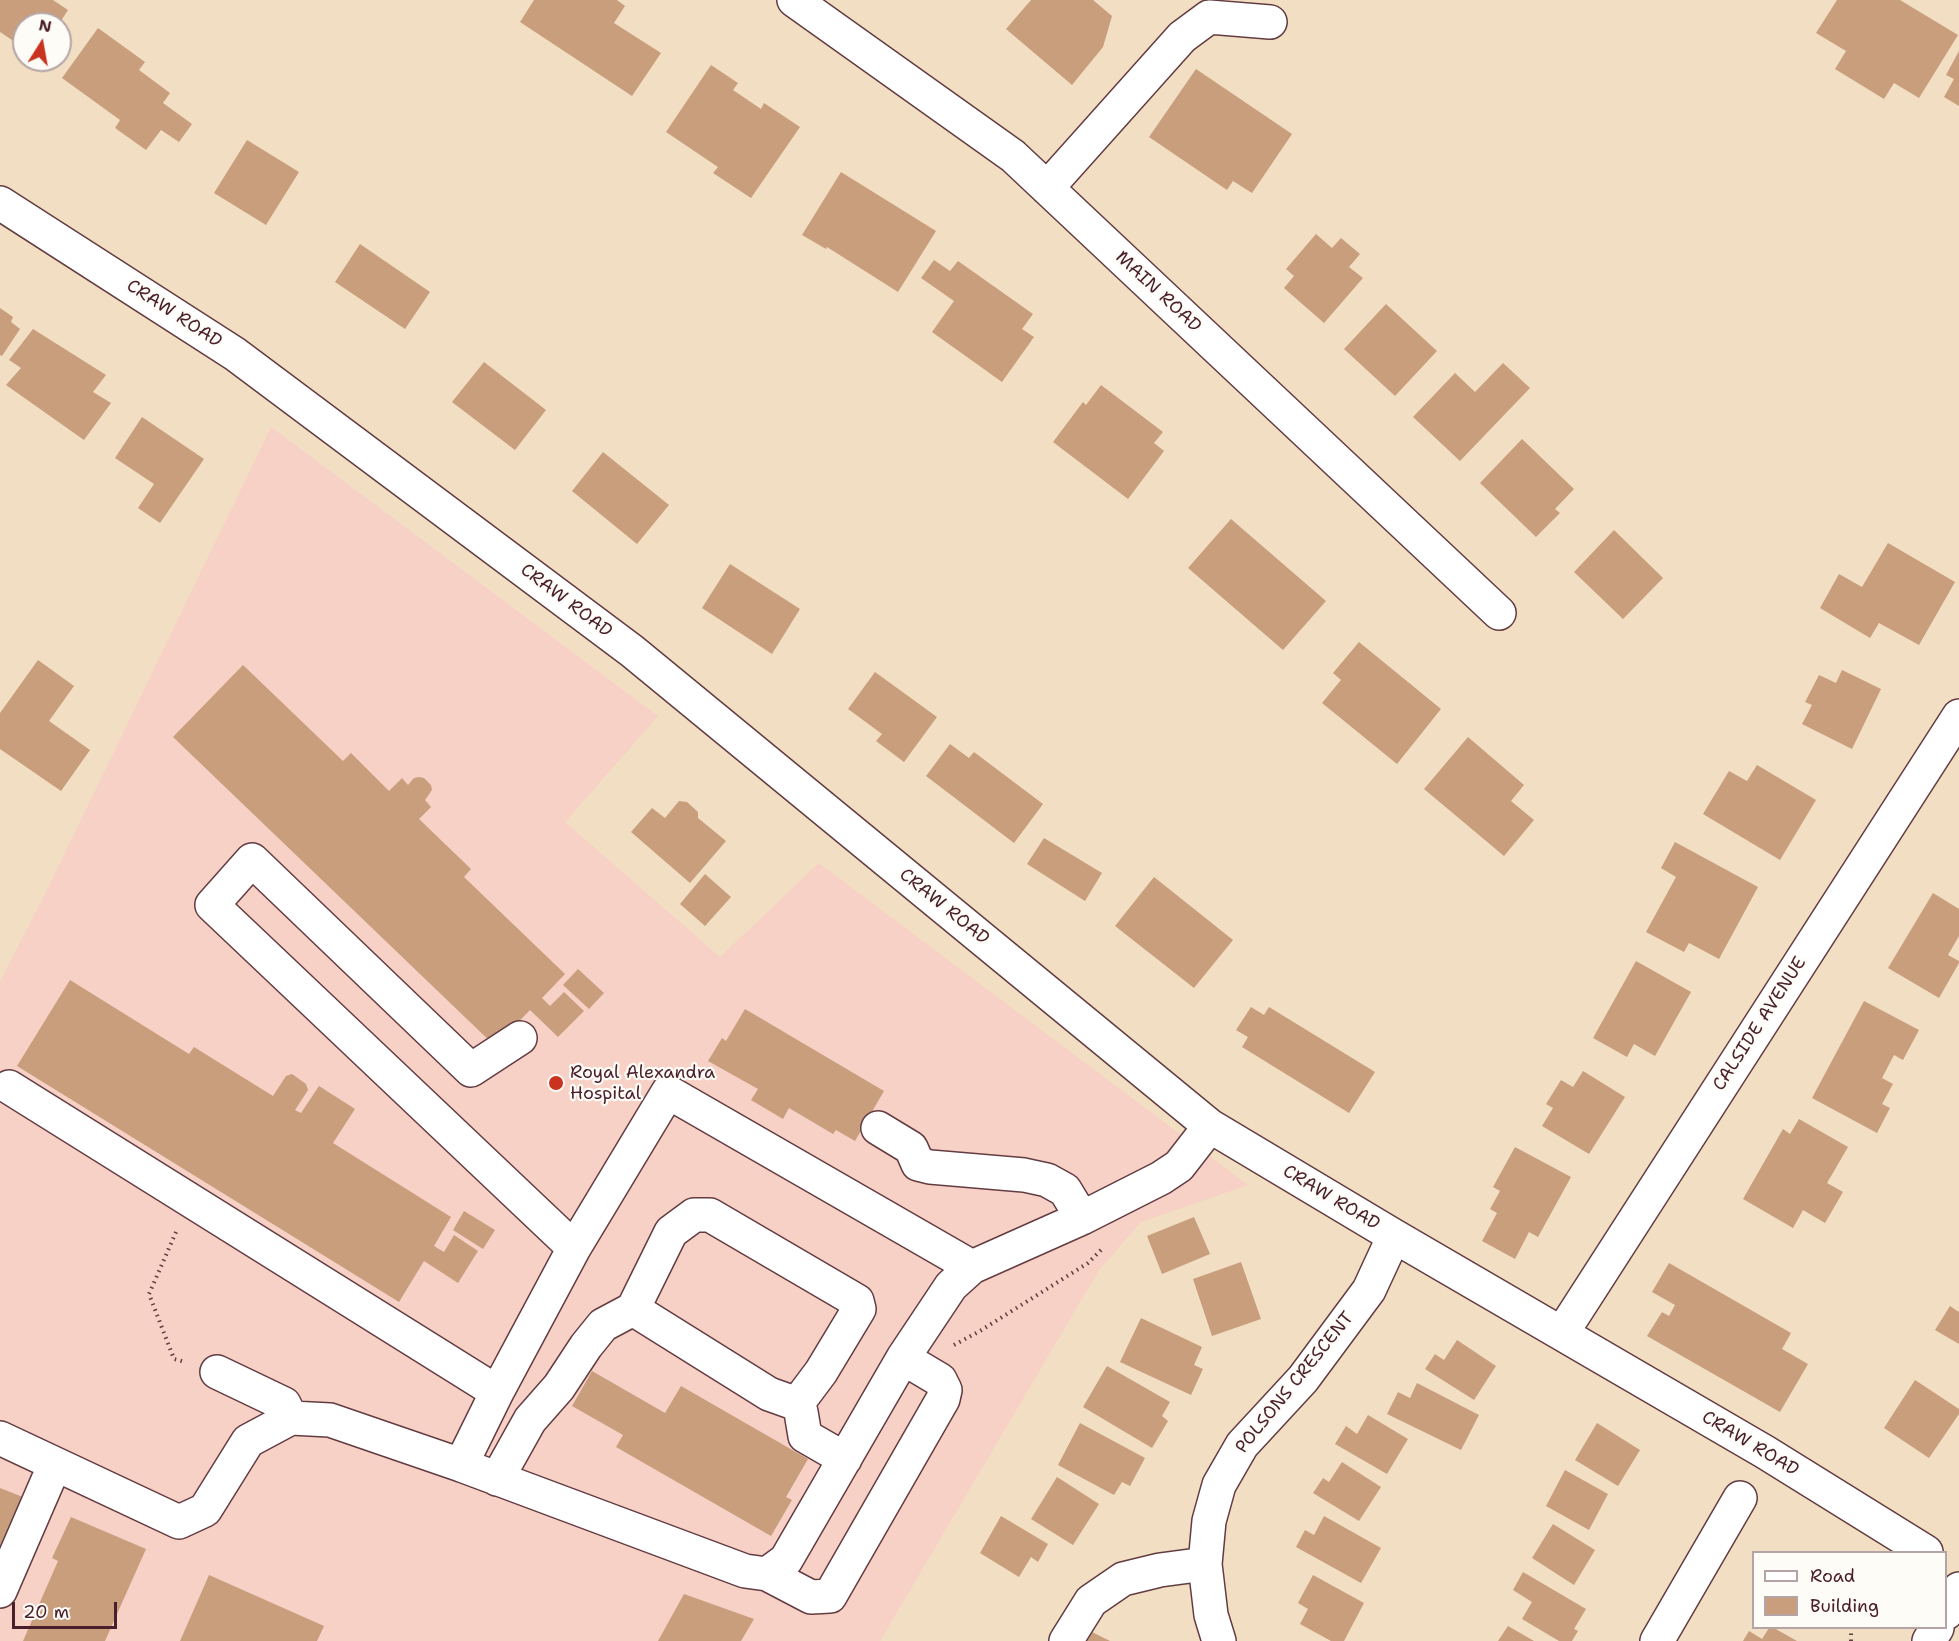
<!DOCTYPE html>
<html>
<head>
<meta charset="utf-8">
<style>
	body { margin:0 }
	#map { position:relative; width:1959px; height:1641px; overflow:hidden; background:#f2dec2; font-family:"Shantell Sans",sans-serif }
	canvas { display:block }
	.legend { position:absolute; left:1752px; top:1551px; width:195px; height:78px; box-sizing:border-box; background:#fdfcf7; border:2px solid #b5a4a5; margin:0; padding:8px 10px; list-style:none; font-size:18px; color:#4a1f2b }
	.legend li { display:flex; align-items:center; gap:12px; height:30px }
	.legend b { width:30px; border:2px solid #b5a4a5 }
	.north { position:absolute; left:12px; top:12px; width:60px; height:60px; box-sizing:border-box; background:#fdfcf7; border:2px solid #b5a4a5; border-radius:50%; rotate:11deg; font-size:16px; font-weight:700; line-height:24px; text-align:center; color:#4a1f2b }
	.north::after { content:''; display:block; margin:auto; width:21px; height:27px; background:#c8321e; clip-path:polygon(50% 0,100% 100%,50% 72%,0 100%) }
	.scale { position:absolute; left:12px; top:1602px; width:105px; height:27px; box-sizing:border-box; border:3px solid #4a1f2b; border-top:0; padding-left:8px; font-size:18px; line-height:21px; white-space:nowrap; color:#4a1f2b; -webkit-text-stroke:4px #fdfcf7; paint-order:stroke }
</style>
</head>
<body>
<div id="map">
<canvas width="1959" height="1641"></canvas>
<ul class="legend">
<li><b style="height:8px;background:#fff"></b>Road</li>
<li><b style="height:16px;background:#c89e7d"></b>Building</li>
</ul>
<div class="north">N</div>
<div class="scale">20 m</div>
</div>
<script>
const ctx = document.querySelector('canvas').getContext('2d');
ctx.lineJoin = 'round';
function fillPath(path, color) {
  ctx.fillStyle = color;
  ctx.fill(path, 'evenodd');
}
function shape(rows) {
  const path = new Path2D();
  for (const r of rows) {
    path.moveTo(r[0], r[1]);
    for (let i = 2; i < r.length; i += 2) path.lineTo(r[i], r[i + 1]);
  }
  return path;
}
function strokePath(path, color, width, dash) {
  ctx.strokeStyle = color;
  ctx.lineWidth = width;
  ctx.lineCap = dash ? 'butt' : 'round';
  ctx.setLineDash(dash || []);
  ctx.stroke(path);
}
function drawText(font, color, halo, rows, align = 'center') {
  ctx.font = font + ' "Shantell Sans",sans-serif';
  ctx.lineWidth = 4.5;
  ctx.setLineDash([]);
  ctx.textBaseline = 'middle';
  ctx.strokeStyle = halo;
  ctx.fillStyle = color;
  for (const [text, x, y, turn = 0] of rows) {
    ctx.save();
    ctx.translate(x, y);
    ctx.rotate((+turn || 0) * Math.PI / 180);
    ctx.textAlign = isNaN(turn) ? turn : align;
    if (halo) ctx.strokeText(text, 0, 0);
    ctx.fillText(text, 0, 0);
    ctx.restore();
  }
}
fillPath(shape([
	[271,427,658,716,565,822,720,957,819,863,1248,1185,1141,1222,1099,1270,880,1641,0,1641,0,982,48,888]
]), '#f7d1c6');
fillPath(shape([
	[0,0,53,0,68,10,59,24,24,24,24,48,0,32],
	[534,0,617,0,625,6,614,23,661,53,632,96,520,22],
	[1031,0,1093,0,1112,16,1103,47,1072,85,1006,29],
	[1837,0,1900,0,1958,35,1919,98,1894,83,1884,99,1835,69,1846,51,1816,33],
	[98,28,145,62,139,70,170,93,163,103,192,124,179,142,161,130,146,150,115,128,120,120,62,78],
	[1959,51,1959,106,1944,97,1954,79,1946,75],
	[711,65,738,83,733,90,761,109,764,103,800,127,751,198,713,173,718,167,666,132],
	[1196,69,1292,134,1252,193,1233,181,1227,190,1149,137],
	[247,140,299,172,266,225,214,193],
	[841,172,936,231,898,292,827,247,826,249,802,235],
	[1316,234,1332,248,1341,238,1360,254,1349,267,1363,278,1324,323,1284,288,1294,276,1286,269],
	[360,244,430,292,405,329,335,282],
	[934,260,950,271,958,261,1033,314,1022,329,1034,337,1002,382,932,332,954,301,921,278],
	[1386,304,1437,351,1395,396,1344,349],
	[0,308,13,317,11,322,20,329,2,356,0,355],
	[33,329,106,375,93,392,111,403,84,440,6,385,21,368,9,360],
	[484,362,546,410,515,450,452,402],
	[1503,363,1530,388,1460,461,1413,417,1455,373,1475,392],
	[1101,385,1163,432,1154,443,1164,451,1128,499,1053,442,1083,402,1086,405],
	[142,417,204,459,160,523,138,508,154,484,115,458],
	[1522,439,1574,489,1555,509,1560,513,1536,537,1480,483],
	[603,452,669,505,637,544,572,491],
	[1231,519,1326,601,1283,650,1188,568],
	[1614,530,1663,578,1623,619,1574,572],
	[1888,543,1955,582,1919,645,1879,623,1870,638,1820,608,1839,574,1862,587],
	[730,564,800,609,772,654,702,608],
	[1359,642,1441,709,1397,764,1322,703,1341,680,1333,673],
	[38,660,74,686,49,721,90,750,61,791,0,749,0,713],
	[243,665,343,761,351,753,389,791,402,778,408,785,414,778,419,777,424,778,431,785,432,790,425,800,431,807,419,819,471,869,464,877,565,974,542,998,550,1006,564,992,584,1011,558,1037,530,1010,495,1046,173,737],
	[1842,670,1881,689,1852,749,1802,724,1812,705,1805,702,1819,675,1836,683],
	[875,672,937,717,904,762,876,741,882,734,848,709],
	[1468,737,1524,785,1511,801,1534,820,1504,856,1424,789],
	[950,744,969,758,974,752,1043,804,1014,843,926,776],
	[1757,765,1816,800,1780,860,1703,814,1729,771,1747,781],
	[679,801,687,802,698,812,698,818,726,841,690,883,631,832,652,808,665,818],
	[1044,838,1102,873,1085,901,1027,864],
	[1675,842,1758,887,1719,959,1689,943,1684,952,1646,932,1676,877,1661,868],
	[705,874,731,897,705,926,680,904],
	[1154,877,1233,940,1194,988,1115,926],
	[1933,893,1959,909,1959,936,1948,955,1959,961,1959,963,1939,998,1888,968],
	[1636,961,1691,992,1655,1056,1634,1044,1627,1057,1593,1038],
	[578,969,604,993,589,1009,563,985],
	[70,980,189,1054,194,1047,273,1096,286,1076,292,1074,306,1084,308,1090,295,1110,301,1113,319,1086,355,1109,333,1143,451,1217,434,1246,444,1252,454,1235,478,1251,458,1283,424,1261,399,1302,17,1066],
	[1864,1001,1919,1030,1903,1060,1894,1055,1882,1078,1893,1084,1882,1104,1890,1108,1877,1133,1812,1098],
	[1251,1007,1264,1015,1269,1007,1375,1072,1349,1113,1242,1047,1248,1037,1236,1030],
	[745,1009,884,1091,855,1141,836,1130,833,1134,789,1108,783,1119,751,1100,758,1089,708,1061,722,1038,726,1041],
	[1583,1071,1625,1097,1589,1154,1542,1126,1553,1108,1546,1104,1561,1080,1573,1087],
	[1799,1119,1848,1147,1827,1183,1843,1192,1825,1223,1803,1210,1793,1228,1743,1199,1783,1129,1790,1134],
	[1515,1147,1571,1177,1538,1237,1529,1232,1515,1259,1482,1241,1497,1213,1490,1209,1500,1191,1493,1187],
	[464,1211,495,1230,483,1249,453,1230],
	[1194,1217,1210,1254,1162,1274,1147,1236],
	[1241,1262,1261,1319,1212,1336,1193,1279],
	[1669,1263,1791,1333,1782,1349,1808,1364,1780,1412,1647,1336,1662,1312,1669,1316,1675,1305,1652,1292],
	[1950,1306,1959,1312,1959,1344,1935,1330],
	[1141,1318,1202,1347,1194,1365,1203,1369,1191,1395,1120,1362],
	[1457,1340,1496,1366,1474,1400,1425,1369,1435,1354,1444,1360],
	[1107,1366,1170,1402,1162,1416,1168,1421,1152,1448,1083,1407],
	[592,1371,665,1413,681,1386,808,1459,786,1497,792,1500,771,1536,616,1447,623,1435,572,1406],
	[1915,1380,1959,1409,1959,1414,1929,1458,1884,1428],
	[1417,1383,1479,1415,1461,1450,1387,1414,1398,1392,1410,1398],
	[1368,1415,1408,1439,1387,1474,1335,1444,1346,1426,1357,1434],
	[1080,1423,1145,1458,1130,1486,1122,1482,1114,1495,1058,1465],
	[1597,1423,1640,1450,1618,1486,1575,1460],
	[1342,1462,1381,1487,1359,1521,1313,1493,1323,1478,1329,1482],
	[1565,1470,1608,1494,1589,1530,1546,1506],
	[1057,1477,1099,1504,1073,1545,1031,1519],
	[0,1488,33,1501,11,1552,0,1548],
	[1001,1516,1048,1544,1038,1562,1031,1557,1019,1577,980,1553],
	[1324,1516,1381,1548,1361,1583,1296,1547,1305,1530,1314,1535],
	[71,1517,146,1549,105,1641,23,1641,58,1561,52,1558],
	[1553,1524,1595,1550,1574,1585,1532,1558],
	[1523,1572,1586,1609,1574,1629,1578,1631,1572,1641,1559,1641,1522,1619,1532,1602,1513,1590],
	[209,1575,324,1626,317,1641,180,1641],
	[1313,1575,1364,1603,1344,1641,1331,1641,1300,1624,1308,1609,1298,1603],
	[684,1594,754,1619,741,1641,658,1641],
	[1508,1626,1534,1641,1498,1641],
	[1769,1628,1774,1628,1797,1641,1743,1641,1749,1631,1762,1639],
	[1092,1632,1110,1641,1087,1641]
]), '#c89e7d');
const minor = shape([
	[794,0,1013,156,1499,613],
	[1047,188,1182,37,1209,17,1270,22],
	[0,203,235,354,632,651,1210,1126,1394,1236,1765,1452,1926,1552],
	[520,1038,471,1070,252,860,212,905,574,1248],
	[9,1087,497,1392],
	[878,1128,911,1148,918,1164,930,1167,1024,1175,1047,1180,1065,1190,1082,1218],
	[633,1309,769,1394,797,1404,801,1412,805,1436,845,1459],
	[1562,1333,1959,716],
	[217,1372,284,1404,291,1418],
	[0,1438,179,1522,205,1510,248,1441,291,1418,330,1420,461,1465,745,1571,767,1574,786,1560,903,1358,951,1286,972,1267,1082,1218,1161,1178,1179,1166,1210,1126],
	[461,1465,497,1392,574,1248,668,1092,972,1267],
	[497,1479,530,1420,559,1387,586,1346,603,1325,633,1309,671,1232,694,1215,710,1215,857,1301,859,1309,821,1372,797,1404],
	[767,1574,811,1597,830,1596,943,1399,945,1390,940,1380,903,1358],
	[0,1591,55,1464],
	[1946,1613,1959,1589],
	[1066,1641,1091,1601,1123,1579,1160,1570,1205,1564],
	[1219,1641,1211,1615,1205,1564,1209,1521,1219,1485,1242,1445,1303,1379,1369,1290,1394,1236],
	[1657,1641,1740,1498],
	[1929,1641,1937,1628]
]);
strokePath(minor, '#633c42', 36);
strokePath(shape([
	[176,1232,149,1294,174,1359,185,1362],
	[954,1345,980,1331,1088,1263,1103,1248],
	[1851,1641,1851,1628]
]), '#633c42', 4, [1.5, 4.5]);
strokePath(minor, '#fff', 33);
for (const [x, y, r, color] of [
	[556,1083,8,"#c8321e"]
]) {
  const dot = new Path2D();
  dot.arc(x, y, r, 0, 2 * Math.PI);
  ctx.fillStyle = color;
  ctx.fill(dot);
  strokePath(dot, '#fdfcf7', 2);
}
drawText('18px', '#4a1f2b', '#fdfcf7', [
	["MAIN ROAD",1158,292,43],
	["CRAW ROAD",174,314,33],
	["CRAW ROAD",566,601,37],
	["CRAW ROAD",944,907,39],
	["CALSIDE AVENUE",1760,1024,-57],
	["CRAW ROAD",1331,1198,31],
	["POLSONS CRESCENT",1295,1383,-51],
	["CRAW ROAD",1750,1444,31]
]);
drawText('18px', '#4a1f2b', '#fdfcf7', [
	["Royal Alexandra",570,1073],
	["Hospital",570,1094]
], 'left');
</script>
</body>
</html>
